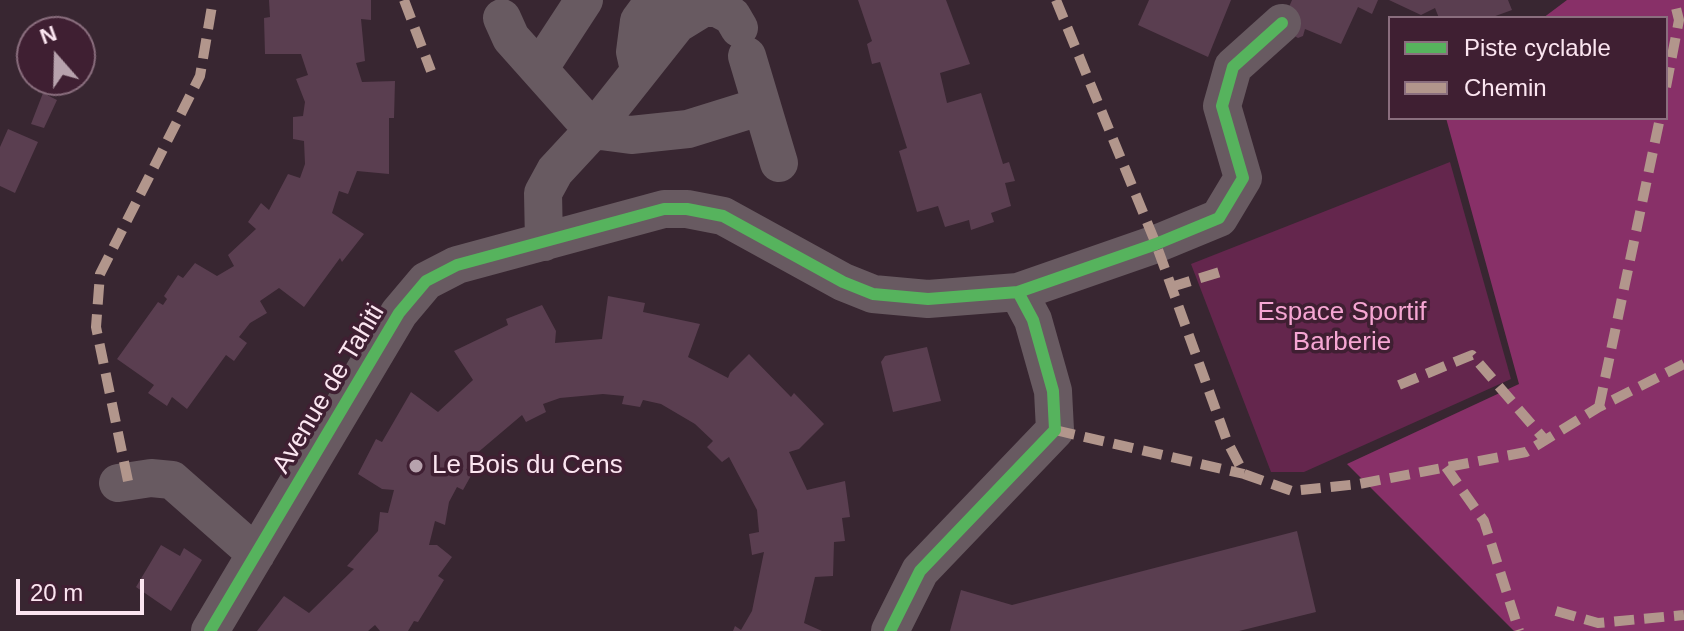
<!DOCTYPE html>
<html>
<head>
<meta charset="utf-8">
<style>
	body { margin:0 }
	#map { position:relative; width:1684px; height:631px; overflow:hidden; background:#382631; font-family:Arial,sans-serif }
	canvas { display:block }
	.legend { position:absolute; left:1388px; top:16px; width:280px; height:104px; box-sizing:border-box; background:#3f1f32; border:2px solid #8a6e7e; margin:0; padding:10px 14px; list-style:none; font-size:24px; color:#fbe5f0 }
	.legend li { display:flex; align-items:center; gap:16px; height:40px }
	.legend b { width:40px; border:2px solid #8a6e7e }
	.north { position:absolute; left:16px; top:16px; width:80px; height:80px; box-sizing:border-box; background:#3f1f32; border:2px solid #8a6e7e; border-radius:50%; rotate:340deg; font-size:22px; font-weight:700; line-height:32px; text-align:center; color:#fbe5f0 }
	.north::after { content:''; display:block; margin:auto; width:28px; height:36px; background:#b7a2ad; clip-path:polygon(50% 0,100% 100%,50% 72%,0 100%) }
	.scale { position:absolute; left:16px; top:579px; width:128px; height:36px; box-sizing:border-box; border:4px solid #fbe5f0; border-top:0; padding-left:10px; font-size:24px; line-height:28px; white-space:nowrap; color:#fbe5f0; -webkit-text-stroke:6px #3f1f32; paint-order:stroke }
</style>
</head>
<body>
<div id="map">
<canvas width="1684" height="631"></canvas>
<ul class="legend">
<li><b style="height:10px;background:#56b35d"></b>Piste cyclable</li>
<li><b style="height:10px;background:#b2968c"></b>Chemin</li>
</ul>
<div class="north">N</div>
<div class="scale">20 m</div>
</div>
<script>
const ctx = document.querySelector('canvas').getContext('2d');
ctx.lineJoin = 'round';
function fillPath(path, color) {
  ctx.fillStyle = color;
  ctx.fill(path, 'evenodd');
}
function shape(rows) {
  const path = new Path2D();
  for (const r of rows) {
    path.moveTo(r[0], r[1]);
    for (let i = 2; i < r.length; i += 2) path.lineTo(r[i], r[i + 1]);
  }
  return path;
}
function strokePath(path, color, width, dash) {
  ctx.strokeStyle = color;
  ctx.lineWidth = width;
  ctx.lineCap = dash ? 'butt' : 'round';
  ctx.setLineDash(dash || []);
  ctx.stroke(path);
}
function drawText(font, color, halo, rows, align = 'center') {
  ctx.font = font + ' Arial,sans-serif';
  ctx.lineWidth = 7;
  ctx.setLineDash([]);
  ctx.textBaseline = 'middle';
  ctx.strokeStyle = halo;
  ctx.fillStyle = color;
  for (const [text, x, y, turn = 0] of rows) {
    ctx.save();
    ctx.translate(x, y);
    ctx.rotate((+turn || 0) * Math.PI / 180);
    ctx.textAlign = isNaN(turn) ? turn : align;
    if (halo) ctx.strokeText(text, 0, 0);
    ctx.fillText(text, 0, 0);
    ctx.restore();
  }
}
fillPath(shape([
	[1450,162,1511,379,1304,472,1271,472,1191,264]
]), '#64264d');
fillPath(shape([
	[1567,0,1684,0,1684,631,1514,631,1347,464,1519,384,1446,118,1666,118,1666,18,1543,18]
]), '#883068');
fillPath(shape([
	[269,0,371,0,371,20,361,19,365,61,356,63,362,82,395,81,394,118,389,118,389,174,357,171,348,194,339,191,332,213,364,234,342,262,340,258,304,307,279,288,260,301,267,313,250,323,239,337,247,343,234,361,226,355,187,409,172,397,167,406,148,393,154,385,117,359,158,302,163,305,167,299,164,296,178,275,183,278,195,263,217,276,234,266,228,255,256,229,248,222,261,203,269,210,288,174,300,178,305,164,304,141,293,139,293,117,303,116,305,102,296,79,308,75,301,54,265,54,264,18,270,17],
	[858,0,946,0,970,64,940,73,947,103,981,93,1003,164,1009,162,1015,181,1005,183,1011,206,991,213,994,222,971,230,969,220,945,227,938,206,917,212,899,151,907,148,880,62,872,64,867,44,872,41],
	[1149,0,1231,0,1208,57,1138,25],
	[1292,0,1378,0,1372,14,1358,7,1341,44,1305,29,1303,36,1298,38,1284,30,1282,23],
	[1389,0,1508,0,1512,10,1490,18,1439,18,1435,8,1421,15],
	[43,93,57,100,44,128,31,124],
	[8,129,38,142,15,193,0,186,0,147],
	[608,296,645,303,643,312,700,324,688,357,728,378,730,373,749,354,791,397,794,393,824,424,799,449,789,452,807,490,845,481,850,517,842,518,845,541,834,542,833,576,815,577,804,623,822,631,733,631,735,626,741,630,752,611,764,552,752,555,749,534,759,532,757,510,729,457,722,462,707,447,713,441,695,424,661,404,643,400,640,407,622,404,624,396,603,394,560,398,543,404,546,412,526,422,522,415,476,454,466,470,473,472,463,490,457,487,449,502,445,525,435,521,429,545,437,545,452,557,438,576,444,580,418,622,414,621,408,631,380,631,375,625,368,631,257,631,284,596,309,613,354,569,347,566,378,531,380,512,388,513,394,490,382,489,358,474,376,439,382,442,411,392,438,412,473,380,454,351,508,325,506,319,542,305,556,331,555,343,602,339],
	[927,347,941,401,893,412,881,362,885,356],
	[1297,531,1316,612,1239,631,950,631,961,590,1012,605],
	[161,545,180,556,184,548,202,560,171,611,136,587]
]), '#5a3e50');
strokePath(shape([
	[502,18,511,38,593,130,631,135,688,129,762,106],
	[747,56,779,163],
	[539,69,584,0],
	[639,70,635,52,639,21,650,6,664,0],
	[544,242,543,193,555,171,593,130,677,24,703,8,717,8,732,16,739,28],
	[1018,292,1156,244,1219,218,1243,178,1222,106,1233,67,1282,23],
	[118,483,151,478,172,480,256,554],
	[210,631,399,313,426,281,457,265,664,209,687,209,723,216,843,282,873,294,928,299,1018,292,1033,320,1053,391,1055,430,920,571,890,631]
]), '#685a61', 38);
strokePath(shape([
	[404,0,431,71],
	[1056,0,1156,244,1227,441,1244,474,1292,491,1359,484,1526,452,1599,407,1684,364],
	[1666,87,1679,20,1674,0],
	[1171,287,1220,272],
	[1399,385,1472,355,1545,440],
	[1599,407,1660,118],
	[1055,430,1244,474],
	[1446,467,1484,521,1519,631],
	[128,481,96,327,100,274,200,76,213,0],
	[1556,611,1598,623,1684,615]
]), '#b2968c', 10, [20, 10]);
strokePath(shape([
	[1018,292,1156,244,1219,218,1243,178,1222,106,1233,67,1282,23],
	[210,631,399,313,426,281,457,265,664,209,687,209,723,216,843,282,873,294,928,299,1018,292,1033,320,1053,391,1055,430,920,571,890,631]
]), '#56b35d', 12);
for (const [x, y, r, color] of [
	[416,466,8,"#b7a2ad"]
]) {
  const dot = new Path2D();
  dot.arc(x, y, r, 0, 2 * Math.PI);
  ctx.fillStyle = color;
  ctx.fill(dot);
  strokePath(dot, '#3f1f32', 3);
}
drawText('26px', '#f6a6d3', '#3f1f32', [
	["Espace Sportif",1342,313],
	["Barberie",1342,343]
]);
drawText('26px', '#fbe5f0', '#3f1f32', [
	["Avenue de Tahiti",329,389,-59]
]);
drawText('26px', '#fbe5f0', '#3f1f32', [
	["Le Bois du Cens",432,466]
], 'left');
</script>
</body>
</html>
